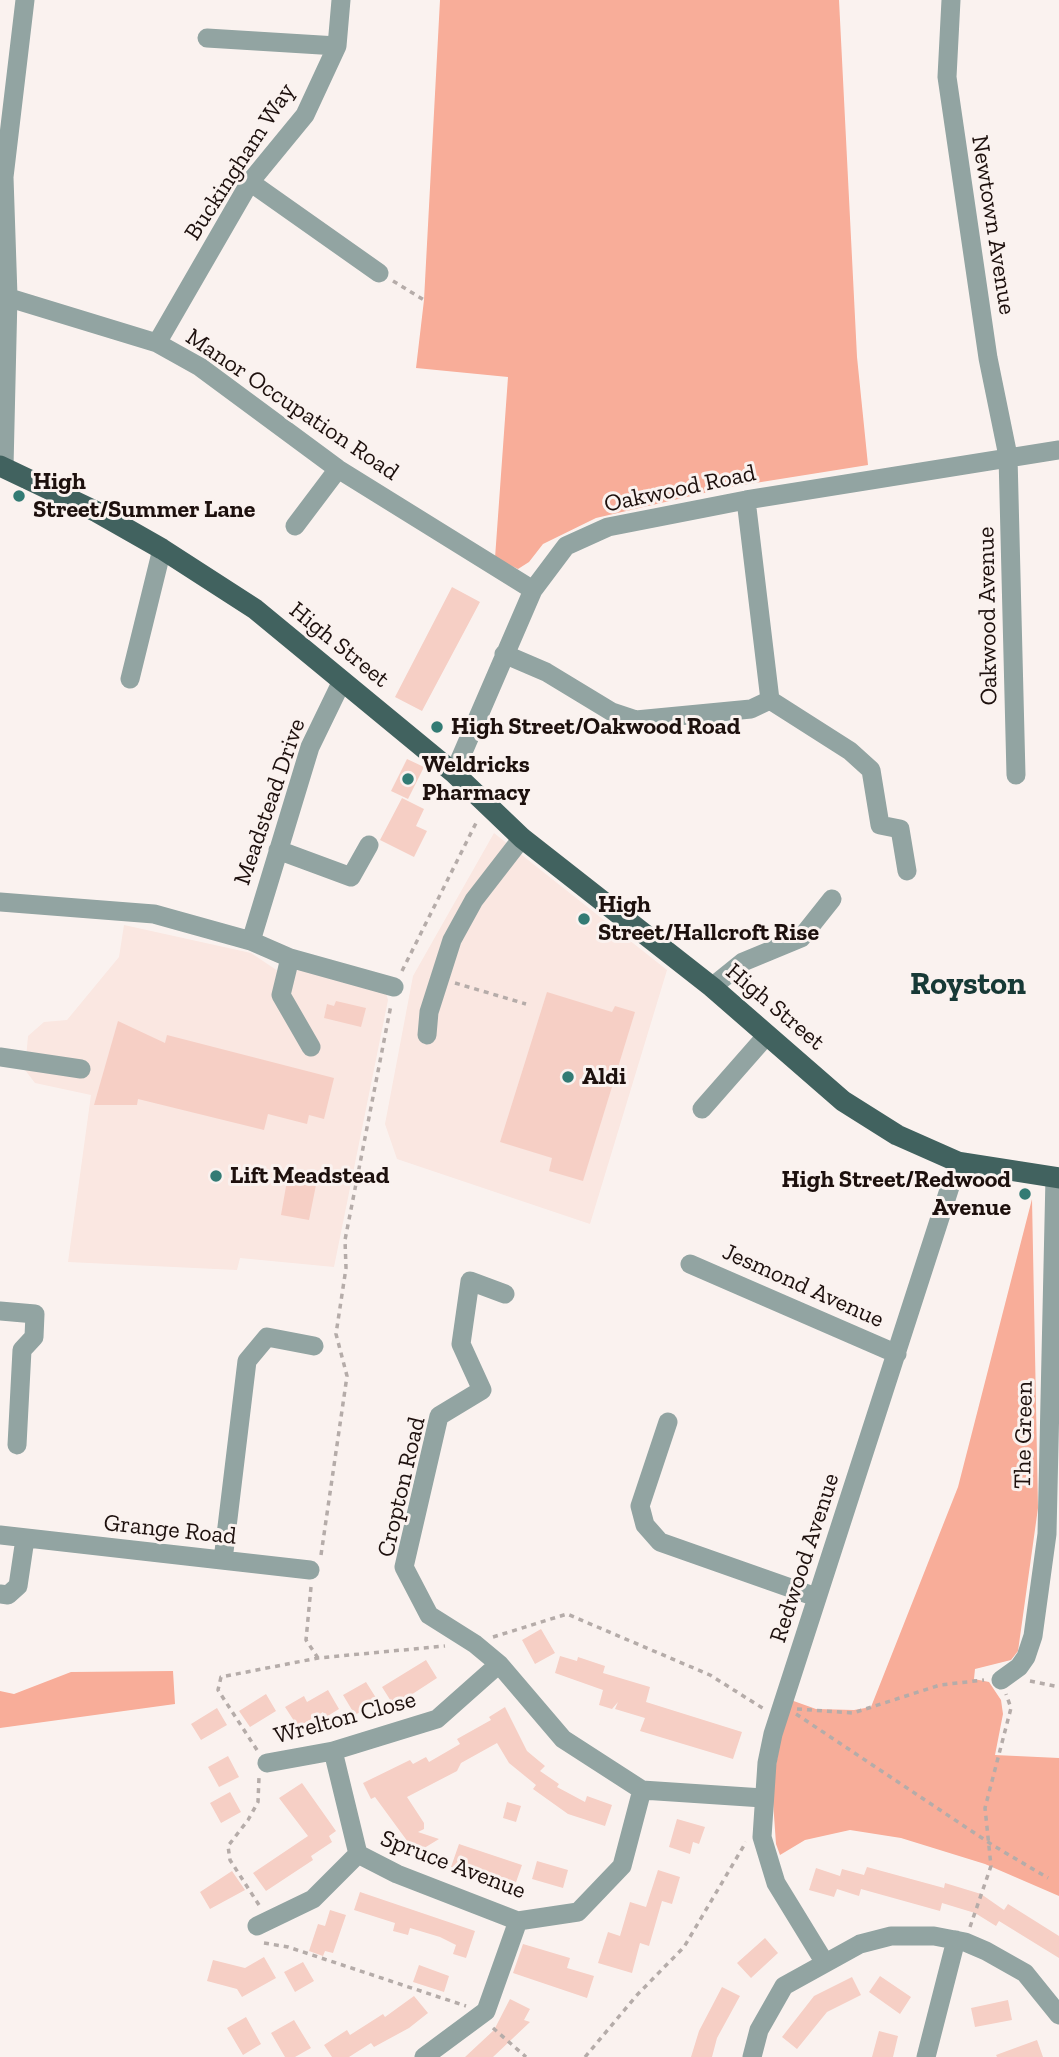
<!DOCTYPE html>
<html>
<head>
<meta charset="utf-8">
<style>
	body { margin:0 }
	canvas { display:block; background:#faf2ef }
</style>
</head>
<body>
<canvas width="1059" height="2057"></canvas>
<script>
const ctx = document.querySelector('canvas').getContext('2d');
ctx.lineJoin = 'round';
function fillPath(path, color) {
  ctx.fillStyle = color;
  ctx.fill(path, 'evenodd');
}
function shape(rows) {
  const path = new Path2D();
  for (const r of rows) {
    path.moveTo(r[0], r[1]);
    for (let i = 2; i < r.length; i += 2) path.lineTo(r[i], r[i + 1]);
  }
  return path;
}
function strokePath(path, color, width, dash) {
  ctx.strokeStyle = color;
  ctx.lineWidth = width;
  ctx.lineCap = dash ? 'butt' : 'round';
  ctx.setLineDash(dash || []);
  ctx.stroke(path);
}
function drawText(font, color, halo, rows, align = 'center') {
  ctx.font = font + ' "Zilla Slab",serif';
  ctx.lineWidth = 6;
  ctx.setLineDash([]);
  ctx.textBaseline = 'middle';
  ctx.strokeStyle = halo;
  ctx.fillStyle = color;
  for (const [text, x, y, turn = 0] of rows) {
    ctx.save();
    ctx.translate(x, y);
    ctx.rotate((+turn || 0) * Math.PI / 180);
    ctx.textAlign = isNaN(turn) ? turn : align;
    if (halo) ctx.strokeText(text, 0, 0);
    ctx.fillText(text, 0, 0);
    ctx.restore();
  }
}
fillPath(shape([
	[494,833,667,970,590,1224,397,1159,385,1124,413,976],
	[124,925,251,953,278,971,292,974,301,968,386,993,388,1000,334,1267,240,1258,237,1270,68,1262,91,1095,35,1083,25,1070,28,1036,44,1022,67,1020,119,957]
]), '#fae7e1');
fillPath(shape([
	[440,0,839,0,857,357,868,465,730,487,596,518,543,544,529,562,518,569,495,558,508,377,416,368,424,300],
	[1032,1199,1038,1508,1018,1651,1011,1660,975,1669,974,1679,989,1682,1001,1700,1003,1714,995,1755,1059,1758,1059,1896,985,1864,901,1838,850,1830,805,1840,780,1855,776,1844,772,1787,788,1699,816,1709,854,1710,871,1707,958,1487],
	[173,1671,175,1704,0,1728,0,1691,14,1694,71,1672]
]), '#f8ad99');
fillPath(shape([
	[452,587,480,602,422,711,395,697],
	[407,759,424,767,408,799,391,791],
	[402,798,424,809,416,826,427,831,414,857,380,840],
	[547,992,612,1012,615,1006,635,1012,583,1181,549,1171,552,1158,500,1142],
	[336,1001,366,1008,361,1027,324,1018,327,1004,334,1006],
	[118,1021,165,1043,167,1035,334,1078,324,1119,309,1115,307,1124,268,1114,264,1130,138,1099,137,1105,94,1105],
	[288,1175,317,1180,309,1220,281,1215],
	[541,1629,555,1653,535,1664,522,1640],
	[560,1656,577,1661,578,1657,605,1666,603,1673,650,1687,646,1702,742,1732,733,1759,640,1731,645,1718,615,1709,618,1702,612,1709,599,1705,603,1690,555,1673],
	[426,1660,437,1678,394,1706,382,1687],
	[366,1682,378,1701,355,1715,343,1695],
	[328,1690,339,1709,326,1717,323,1712,298,1727,285,1707,304,1696,307,1702],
	[266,1694,276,1711,250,1727,239,1711],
	[505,1707,527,1751,545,1766,540,1771,559,1784,557,1787,585,1802,587,1796,612,1805,605,1826,568,1814,533,1789,536,1785,509,1763,497,1743,461,1763,457,1771,407,1797,424,1823,424,1829,418,1832,439,1839,416,1853,375,1797,371,1799,363,1783,410,1760,413,1764,426,1757,429,1762,460,1744,457,1739,491,1720,489,1717],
	[217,1708,227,1725,201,1740,191,1724],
	[228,1756,239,1777,219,1787,208,1767],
	[302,1783,336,1831,329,1836,332,1842,311,1856,313,1860,266,1891,253,1873,308,1836,279,1798],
	[230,1792,241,1812,221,1823,210,1803],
	[507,1802,521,1806,516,1822,503,1818],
	[677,1819,705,1827,699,1844,693,1842,690,1854,669,1847],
	[459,1844,522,1865,514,1888,451,1867],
	[537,1861,568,1870,563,1888,532,1879],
	[867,1867,944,1888,945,1883,981,1894,1004,1910,1008,1904,1059,1936,1059,1958,999,1921,996,1926,975,1913,942,1903,940,1911,861,1889,859,1896,837,1889,834,1897,809,1890,816,1868,840,1876,842,1869,864,1875],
	[658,1870,680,1877,672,1904,662,1901,649,1946,640,1943,632,1973,598,1963,608,1932,620,1936,630,1902,646,1907],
	[232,1871,245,1890,210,1909,200,1892],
	[360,1892,475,1931,466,1958,453,1954,456,1945,440,1937,410,1928,408,1935,393,1931,395,1923,354,1910],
	[330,1910,346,1915,333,1953,325,1951,323,1956,309,1951,318,1924,325,1926],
	[765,1938,778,1953,751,1978,737,1963],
	[523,1944,570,1958,567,1968,594,1976,587,1998,513,1973],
	[264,1957,276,1978,242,1997,237,1989,207,1981,213,1960,245,1968],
	[303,1962,314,1981,295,1992,284,1972],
	[419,1965,449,1976,444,1992,413,1982],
	[880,1976,911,1997,900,2014,869,1992],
	[852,1977,861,1995,827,2012,797,2049,782,2037,814,1996],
	[722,1987,740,1996,717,2038,712,2057,691,2057,699,2031],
	[414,1996,428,2013,409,2028,374,2047,371,2043,349,2057,332,2057,324,2045,347,2030,350,2035,383,2014,385,2017],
	[510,1999,530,2009,524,2020,530,2022,493,2057,465,2057,494,2030],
	[1008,2000,1012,2020,975,2027,971,2008],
	[246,2017,261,2044,243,2055,227,2028],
	[294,2020,311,2048,295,2057,285,2057,271,2033],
	[879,2031,898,2036,893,2057,872,2057],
	[1037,2040,1043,2057,997,2057,996,2055]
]), '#f6cfc5');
strokePath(shape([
	[393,281,424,300],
	[402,971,477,821],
	[455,983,526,1004],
	[321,1555,347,1376,336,1334,346,1268,345,1240,391,1005],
	[311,1587,306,1640,318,1658],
	[493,1637,567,1614,710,1675,764,1709],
	[1030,1681,1059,1687],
	[797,1709,853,1713,940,1685,984,1680],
	[796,1714,994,1846,1048,1878],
	[257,1750,218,1690,221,1677,318,1658,445,1646],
	[259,1905,230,1860,228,1846,248,1820,258,1802,259,1777],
	[970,1927,991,1866,985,1808,1011,1708,1006,1694],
	[264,1943,288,1947,466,2006],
	[493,2028,526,2057],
	[585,2057,637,1995,684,1947,746,1842]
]), '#b5aca9', 3.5, [5, 5]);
strokePath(shape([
	[951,0,947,77,988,358,1008,456,1016,775],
	[207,38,337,46],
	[250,182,379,273],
	[0,295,157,343,200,367,338,469,533,590],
	[157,343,250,182,305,115,337,46,341,0],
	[4,467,8,296,4,177,25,0],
	[746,500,770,700,850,751,871,770,880,825,900,829,907,871],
	[295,526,338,469],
	[504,654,546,672,612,712,636,720,751,709,770,700],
	[130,679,162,549],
	[454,773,533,590,566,546,608,527,746,500,1059,450],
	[278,850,351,877,369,845],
	[0,902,154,914,251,941,310,747,342,681],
	[251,941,290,958,394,987],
	[290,958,281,995,311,1047],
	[712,987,743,962,801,938,832,899],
	[427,1035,429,1012,452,940,474,900,522,838],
	[0,1057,81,1069],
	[702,1109,767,1035],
	[690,1264,897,1354],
	[505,1294,470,1281,461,1344,482,1390,439,1416,404,1567,429,1615,475,1644,499,1664,563,1739,642,1790,763,1798],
	[0,1311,35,1314,34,1337,22,1350,17,1445],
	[668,1422,640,1506,645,1525,660,1542,816,1597],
	[0,1535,310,1570],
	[223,1560,247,1361,267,1337,314,1346],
	[0,1594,8,1595,18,1586,25,1539],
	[1001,1680,1019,1667,1026,1657,1033,1636,1047,1534,1055,1177],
	[333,1751,358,1854,397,1874,518,1921,578,1912,622,1866,642,1790],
	[267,1763,333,1751,437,1719,499,1664],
	[257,1926,313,1899,358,1854],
	[825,1963,776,1883,762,1837,767,1763,773,1734,958,1162],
	[424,2057,486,2011,518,1921],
	[752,2057,759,2030,784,1986,860,1944,891,1936,934,1936,965,1942,986,1951,1025,1973,1059,2015],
	[926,2057,956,1940]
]), '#92a4a2', 19);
strokePath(shape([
	[0,466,97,512,162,549,255,609,454,773,522,838,712,987,843,1101,897,1135,958,1162,1059,1178]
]), '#41625f', 21);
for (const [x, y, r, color] of [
	[19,496,7,"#337b74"],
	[437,727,7,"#337b74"],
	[408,779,7,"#337b74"],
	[584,919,7,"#337b74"],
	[568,1077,7,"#337b74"],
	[216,1176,7,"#337b74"],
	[1025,1194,7,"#337b74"]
]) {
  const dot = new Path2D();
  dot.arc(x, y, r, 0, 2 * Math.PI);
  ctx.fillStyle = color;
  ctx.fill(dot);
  strokePath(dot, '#faf2ef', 2.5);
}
drawText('24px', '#1d100d', '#faf2ef', [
	["Buckingham Way",240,162,-57],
	["Newtown Avenue",993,225,81],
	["Manor Occupation Road",292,405,34],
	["Oakwood Road",680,489,-12],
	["Oakwood Avenue",988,616,-91],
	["High Street",339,645,39],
	["Meadstead Drive",270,802,-71],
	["High Street",775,1007,40],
	["Jesmond Avenue",803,1286,24],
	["The Green",1024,1435,-89],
	["Cropton Road",402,1487,-77],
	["Grange Road",170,1530,6],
	["Redwood Avenue",805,1558,-72],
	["Wrelton Close",345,1718,-15],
	["Spruce Avenue",453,1865,21]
]);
drawText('bold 24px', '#1d100d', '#faf2ef', [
	["High",33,482],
	["Street/Summer Lane",33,510],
	["High Street/Oakwood Road",451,727],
	["Weldricks",422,765],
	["Pharmacy",422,793],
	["High",598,905],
	["Street/Hallcroft Rise",598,933],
	["Aldi",582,1077],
	["Lift Meadstead",230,1176],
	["High Street/Redwood",1011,1180,"right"],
	["Avenue",1011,1208,"right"]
], 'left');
drawText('bold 32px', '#173936', '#faf2ef', [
	["Royston",968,985]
]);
</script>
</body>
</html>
